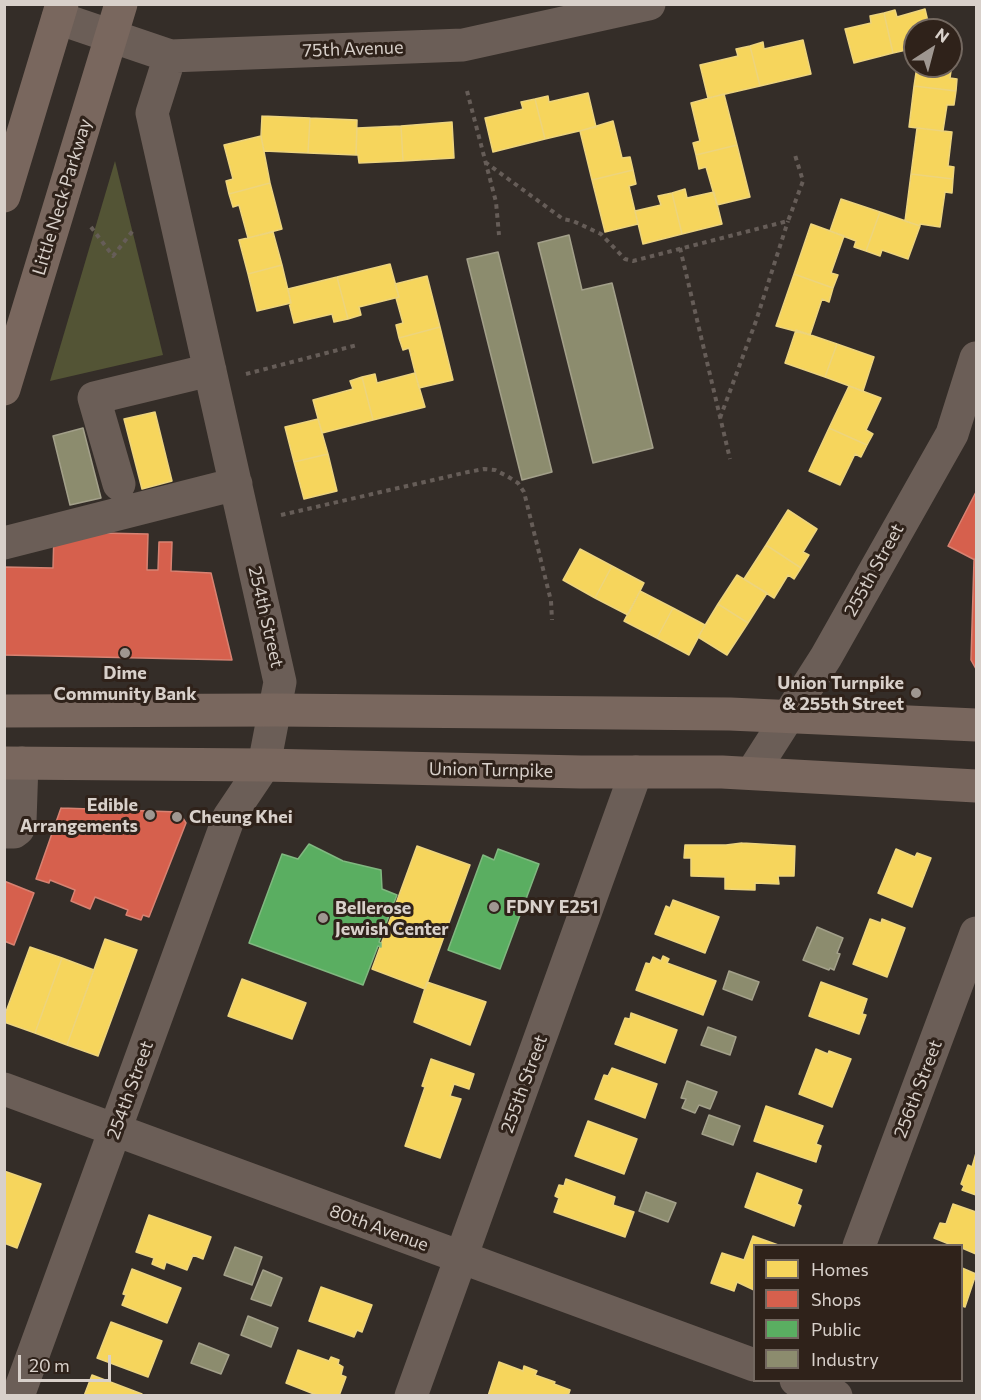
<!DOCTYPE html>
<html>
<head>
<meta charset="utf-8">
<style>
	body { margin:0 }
	#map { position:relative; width:981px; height:1400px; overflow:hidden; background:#342d28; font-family:Commissioner,sans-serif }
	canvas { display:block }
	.frame { position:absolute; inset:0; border:6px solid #d8d0ca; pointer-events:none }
	.legend { position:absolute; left:753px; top:1244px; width:210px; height:138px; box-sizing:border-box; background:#2f221a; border:2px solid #736860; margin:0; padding:8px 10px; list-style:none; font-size:18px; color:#d8d0ca }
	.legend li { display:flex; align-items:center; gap:12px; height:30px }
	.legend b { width:30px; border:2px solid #736860 }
	.north { position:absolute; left:903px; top:18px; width:60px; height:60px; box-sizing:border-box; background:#2f221a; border:2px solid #736860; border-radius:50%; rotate:36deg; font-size:16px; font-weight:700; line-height:24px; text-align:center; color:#d8d0ca }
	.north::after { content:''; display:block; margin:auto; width:21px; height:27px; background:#9f9791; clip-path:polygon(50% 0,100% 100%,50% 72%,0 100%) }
	.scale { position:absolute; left:18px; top:1355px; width:93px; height:27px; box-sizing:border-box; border:3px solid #d8d0ca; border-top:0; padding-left:8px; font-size:18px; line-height:21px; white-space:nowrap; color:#d8d0ca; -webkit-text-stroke:4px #2f221a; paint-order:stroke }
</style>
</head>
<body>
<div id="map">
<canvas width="981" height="1400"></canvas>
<div class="frame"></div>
<ul class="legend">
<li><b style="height:16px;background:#f6d55c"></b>Homes</li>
<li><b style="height:16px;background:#d6604d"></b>Shops</li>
<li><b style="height:16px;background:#5aae61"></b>Public</li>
<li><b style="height:16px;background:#8c8c6e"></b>Industry</li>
</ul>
<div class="north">N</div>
<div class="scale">20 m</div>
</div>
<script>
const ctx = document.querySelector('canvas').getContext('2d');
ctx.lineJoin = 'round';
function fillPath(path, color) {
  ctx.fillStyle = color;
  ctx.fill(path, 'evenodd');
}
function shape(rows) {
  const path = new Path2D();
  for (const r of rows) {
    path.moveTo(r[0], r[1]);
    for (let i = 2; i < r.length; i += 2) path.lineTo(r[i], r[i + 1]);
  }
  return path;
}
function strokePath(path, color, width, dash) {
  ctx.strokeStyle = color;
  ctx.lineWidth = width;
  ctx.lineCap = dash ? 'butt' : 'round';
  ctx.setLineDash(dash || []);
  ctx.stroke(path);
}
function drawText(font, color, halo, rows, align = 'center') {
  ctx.font = font + ' Commissioner,sans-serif';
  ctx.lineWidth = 6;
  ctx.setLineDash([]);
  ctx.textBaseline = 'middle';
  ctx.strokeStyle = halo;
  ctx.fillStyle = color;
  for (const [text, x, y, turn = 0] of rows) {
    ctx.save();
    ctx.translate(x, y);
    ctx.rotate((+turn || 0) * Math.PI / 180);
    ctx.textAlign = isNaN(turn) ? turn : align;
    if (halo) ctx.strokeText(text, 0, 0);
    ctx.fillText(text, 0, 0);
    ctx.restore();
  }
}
fillPath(shape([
	[115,161,163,355,50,381]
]), '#535435');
const homes = shape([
	[925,9,930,30,915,30,915,48,893,53,884,13,895,10,897,17,925,9],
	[884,13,893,53,854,63,845,29,871,23,870,16,884,13],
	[803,40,811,74,760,86,750,46,763,42,764,49,803,40],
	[750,46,760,86,708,98,700,65,738,56,736,49,750,46],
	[951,50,954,50,950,78,957,79,956,91,914,86,917,66,951,66,951,50],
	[914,86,956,91,954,105,947,105,943,131,909,127,914,86],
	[588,93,596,127,545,139,535,99,548,96,549,102,588,93],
	[724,94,737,145,696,155,693,143,700,141,691,103,724,94],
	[535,99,545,139,493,152,485,118,523,109,521,102,535,99],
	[262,116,310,118,308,153,264,151,261,136,262,116],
	[310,118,357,120,356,155,308,153,310,118],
	[613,121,622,158,630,157,633,170,592,180,580,131,613,121],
	[452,122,454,158,403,161,401,126,452,122],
	[401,126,403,161,359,163,358,155,356,155,357,128,401,126],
	[917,128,952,132,948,166,954,167,953,179,911,174,917,128],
	[261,136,270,183,229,194,226,181,233,179,224,145,261,136],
	[737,145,750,197,717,205,706,167,699,169,696,155,737,145],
	[633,170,636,184,629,186,638,224,605,232,592,180,633,170],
	[911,174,953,179,952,193,945,192,940,227,920,224,920,226,905,221,911,174],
	[270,183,282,229,248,238,239,205,233,207,229,194,270,183],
	[685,189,687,198,714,192,722,224,682,234,672,193,685,189],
	[672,193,682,234,643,244,635,211,661,205,658,196,672,193],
	[841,199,880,212,866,251,854,247,856,241,830,231,841,199],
	[880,212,920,226,908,259,882,250,880,256,866,251,880,212],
	[811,224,844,236,831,273,838,275,833,288,794,274,811,224],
	[273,232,282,265,248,274,239,240,273,232],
	[390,264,399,297,359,307,361,315,348,319,337,277,390,264],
	[282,265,291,303,257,311,248,274,282,265],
	[794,274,833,288,829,302,822,299,810,335,776,326,794,274],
	[427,276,440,327,399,338,396,325,403,323,396,298,399,297,395,284,427,276],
	[337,277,348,319,334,322,332,314,294,323,289,303,291,303,288,289,337,277],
	[440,327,453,380,419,388,409,348,403,350,399,338,440,327],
	[796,330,837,344,825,377,785,363,796,330],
	[837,344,874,357,863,391,825,377,837,344],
	[415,373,425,407,373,420,362,377,375,374,377,383,415,373],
	[362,377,373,420,322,433,313,400,353,389,350,381,362,377],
	[849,386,881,398,866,430,873,434,867,445,829,428,849,386],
	[155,412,172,481,142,489,124,419,155,412],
	[318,419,328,454,294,462,285,427,318,419],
	[829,428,867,445,861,457,855,454,840,485,809,471,829,428],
	[328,454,337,491,304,499,294,462,328,454],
	[788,510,817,529,803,552,809,555,801,568,766,545,788,510],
	[766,545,801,568,794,579,788,575,774,598,744,579,766,545],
	[580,549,612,566,595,598,563,580,580,549],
	[612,566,644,583,628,615,595,598,612,566],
	[737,575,767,593,748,623,718,604,737,575],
	[640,591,673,608,657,638,624,621,640,591],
	[718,604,748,623,727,655,698,637,718,604],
	[673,608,705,625,689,655,657,638,673,608],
	[742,843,795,846,794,876,778,876,779,884,755,883,755,890,725,889,725,877,691,876,691,858,684,858,685,845,726,845,742,843],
	[417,846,470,865,425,989,372,969,417,846],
	[896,849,915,857,917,853,931,858,912,907,878,893,896,849],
	[673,900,719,917,705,953,655,934,666,906,670,908,673,900],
	[870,919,881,923,882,919,905,928,887,977,853,964,870,919],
	[105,939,137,950,98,1056,67,1045,105,939],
	[30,947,62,958,35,1033,4,1022,4,1017,30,947],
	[663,956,669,959,667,963,716,981,703,1015,636,990,646,963,650,964,653,957,661,961,663,956],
	[62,958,94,970,67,1045,35,1033,62,958],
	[242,979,306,1003,292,1039,228,1016,242,979],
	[427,982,486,1002,470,1045,414,1022,427,982],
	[821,982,867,999,862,1014,866,1015,859,1034,809,1016,821,982],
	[631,1013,677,1030,665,1063,615,1044,625,1018,630,1019,631,1013],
	[816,1049,828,1054,829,1051,851,1059,832,1107,799,1094,816,1049],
	[431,1059,474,1074,469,1089,454,1084,450,1096,461,1099,440,1158,405,1146,425,1087,422,1086,431,1059],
	[612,1068,657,1084,645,1118,595,1099,604,1075,608,1076,612,1068],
	[766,1106,823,1126,816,1144,821,1146,816,1162,754,1141,766,1106],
	[588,1121,637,1139,624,1174,575,1156,588,1121],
	[976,1153,976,1195,962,1190,964,1186,961,1184,968,1165,972,1167,976,1153],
	[4,1171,41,1184,17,1248,4,1243,4,1171],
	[757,1173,802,1190,797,1204,801,1206,794,1226,745,1207,757,1173],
	[566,1179,615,1197,613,1205,634,1212,625,1237,554,1212,559,1198,555,1196,559,1185,564,1186,566,1179],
	[953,1204,976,1212,976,1254,962,1248,962,1246,954,1246,934,1238,940,1223,946,1224,953,1204],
	[149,1215,211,1237,203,1259,193,1255,187,1270,166,1262,164,1269,152,1264,154,1258,136,1252,149,1215],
	[753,1236,781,1246,754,1246,754,1290,737,1282,734,1291,711,1283,722,1253,744,1260,753,1236],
	[962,1268,976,1274,965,1307,962,1306,962,1268],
	[132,1269,181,1288,167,1323,122,1305,126,1295,123,1294,132,1269],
	[321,1287,372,1305,362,1332,357,1330,354,1337,309,1321,321,1287],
	[111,1322,162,1341,148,1377,97,1358,111,1322],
	[298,1350,329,1361,331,1357,339,1360,338,1364,343,1367,341,1375,346,1377,339,1396,319,1396,286,1383,298,1350],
	[499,1362,523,1371,524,1366,537,1371,535,1375,555,1382,554,1384,570,1390,568,1396,488,1396,499,1362],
	[92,1375,142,1394,141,1396,84,1396,92,1375]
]);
fillPath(homes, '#f6d55c');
strokePath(homes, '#edd47d', 1.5);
const shops = shape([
	[976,492,976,558,975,560,948,546,976,492],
	[54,532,148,534,147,570,158,570,159,542,172,542,171,571,211,573,232,660,4,655,4,567,53,568,54,532],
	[976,558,976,669,971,660,974,560,976,558],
	[61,808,179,812,186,823,149,917,143,915,141,920,126,915,128,910,95,897,90,909,71,901,75,890,50,880,49,883,36,879,61,808],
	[4,881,34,893,14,945,4,941,4,881]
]);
fillPath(shops, '#d6604d');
strokePath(shops, '#d78272', 1.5);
const public = shape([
	[309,844,343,861,381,870,382,889,397,895,379,942,381,943,381,947,378,946,363,985,249,943,282,854,298,859,309,844],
	[498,849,539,864,500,969,448,950,483,855,494,860,498,849]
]);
fillPath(public, '#5aae61');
strokePath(public, '#80b880', 1.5);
const industry = shape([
	[569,235,582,290,612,283,653,448,593,463,538,243,569,235],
	[498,252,552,472,522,480,467,259,498,252],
	[83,428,101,498,70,505,53,436,83,428],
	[817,927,843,938,837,953,840,954,834,970,830,968,829,970,803,960,817,927],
	[729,971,759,982,752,1000,723,989,729,971],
	[708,1027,736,1037,730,1055,701,1045,708,1027],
	[687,1081,717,1092,710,1109,699,1105,695,1113,682,1108,686,1099,681,1098,687,1081],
	[709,1115,740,1126,733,1145,702,1134,709,1115],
	[646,1192,676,1203,668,1222,639,1211,646,1192],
	[235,1247,262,1257,252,1285,224,1275,235,1247],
	[263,1270,282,1278,271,1306,251,1299,263,1270],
	[248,1316,278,1328,271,1347,241,1335,248,1316],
	[199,1343,229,1355,221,1374,191,1363,199,1343]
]);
fillPath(industry, '#8c8c6e');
strokePath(industry, '#a3a08a', 1.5);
strokePath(shape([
	[467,91,496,202,499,235],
	[485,162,563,219,573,221,601,234,625,259,633,261,788,221,803,181,795,155],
	[91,227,113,256,135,228],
	[680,248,730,459],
	[246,374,357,345],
	[720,418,756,321,788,221],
	[281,515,468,472,484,469,495,470,507,476,518,483,524,492,551,601,552,620]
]), '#665d58', 4, [4.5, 4.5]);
strokePath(shape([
	[58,18,170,56,463,45,649,4],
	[119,484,94,398,210,370],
	[4,543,236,484],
	[752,773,826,657,952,434,976,358],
	[4,832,14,832,18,829,20,822,22,763],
	[4,1089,754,1365],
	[859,1246,976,933],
	[796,1380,836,1396],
	[18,1396,229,817,264,765,280,682,152,113,170,56],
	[411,1396,636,772]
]), '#6b5e57', 33);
strokePath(shape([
	[4,196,62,4],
	[4,389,121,4],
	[4,711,276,710,730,714,976,725],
	[4,763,264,765,581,772,722,772,976,786]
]), '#79675e', 33);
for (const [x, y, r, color] of [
	[125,653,6,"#9f9791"],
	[916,693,6,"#9f9791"],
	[150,815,6,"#9f9791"],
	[177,817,6,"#9f9791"],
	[494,907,6,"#9f9791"],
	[323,918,6,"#9f9791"]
]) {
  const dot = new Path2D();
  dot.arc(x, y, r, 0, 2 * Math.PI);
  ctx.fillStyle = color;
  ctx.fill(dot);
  strokePath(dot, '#2f221a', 2);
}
drawText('18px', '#d8d0ca', '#2f221a', [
	["75th Avenue",353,49,-2],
	["Little Neck Parkway",62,197,-73],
	["255th Street",874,570,-61],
	["254th Street",266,617,77],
	["Union Turnpike",491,770,1],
	["255th Street",524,1084,-70],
	["256th Street",918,1089,-69],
	["254th Street",130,1090,-70],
	["80th Avenue",379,1228,20]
]);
drawText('bold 18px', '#d8d0ca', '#2f221a', [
	["Dime",125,673,"center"],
	["Community Bank",125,694,"center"],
	["Union Turnpike",904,683,"right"],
	["& 255th Street",904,704,"right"],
	["Edible",138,805,"right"],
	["Arrangements",138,826,"right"],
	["Cheung Khei",189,817],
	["FDNY E251",506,907],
	["Bellerose",335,908],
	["Jewish Center",335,929]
], 'left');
</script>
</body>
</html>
